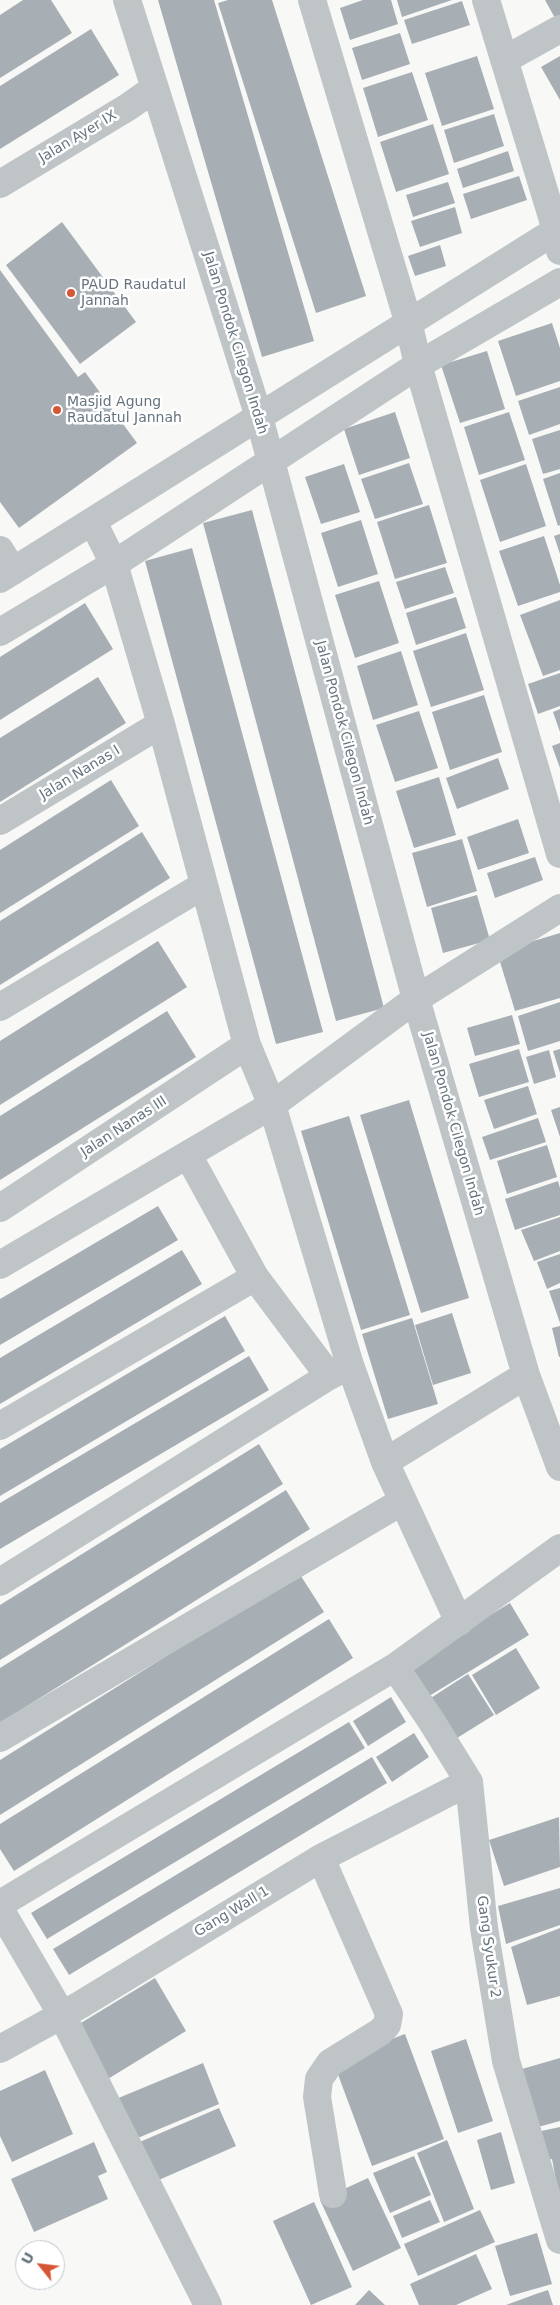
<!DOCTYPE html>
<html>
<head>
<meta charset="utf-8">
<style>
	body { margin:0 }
	#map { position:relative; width:560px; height:2305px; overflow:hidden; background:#f8f8f6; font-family:"DejaVu Sans",sans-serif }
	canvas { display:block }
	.north { position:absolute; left:15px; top:2240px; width:50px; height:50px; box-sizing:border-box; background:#fff; border:1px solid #c1c7cb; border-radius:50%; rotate:299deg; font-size:14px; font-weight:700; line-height:20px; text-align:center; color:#65747e }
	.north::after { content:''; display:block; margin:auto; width:18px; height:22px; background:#d75636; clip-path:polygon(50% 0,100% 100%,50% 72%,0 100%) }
</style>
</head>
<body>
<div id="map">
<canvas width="560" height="2305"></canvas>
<div class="north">U</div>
</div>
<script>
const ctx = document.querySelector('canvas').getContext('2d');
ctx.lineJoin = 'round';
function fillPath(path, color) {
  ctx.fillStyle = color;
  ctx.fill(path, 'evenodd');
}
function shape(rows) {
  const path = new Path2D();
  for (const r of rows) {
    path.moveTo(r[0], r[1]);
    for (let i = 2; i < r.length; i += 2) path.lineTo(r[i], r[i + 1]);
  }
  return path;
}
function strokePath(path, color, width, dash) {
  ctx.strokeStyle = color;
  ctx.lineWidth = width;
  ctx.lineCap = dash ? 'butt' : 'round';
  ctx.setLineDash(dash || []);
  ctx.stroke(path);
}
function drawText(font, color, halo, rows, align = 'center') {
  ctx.font = font + ' "DejaVu Sans",sans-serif';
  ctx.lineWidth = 5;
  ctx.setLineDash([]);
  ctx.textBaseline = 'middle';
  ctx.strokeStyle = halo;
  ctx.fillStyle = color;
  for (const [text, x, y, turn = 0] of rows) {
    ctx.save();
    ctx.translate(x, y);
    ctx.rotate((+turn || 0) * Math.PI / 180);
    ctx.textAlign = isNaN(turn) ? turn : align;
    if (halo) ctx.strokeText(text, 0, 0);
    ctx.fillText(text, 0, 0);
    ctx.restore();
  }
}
fillPath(shape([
	[23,0,51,0,72,33,0,78,0,15],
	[158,0,214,0,314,341,262,357],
	[228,0,272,0,366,296,316,313,218,3],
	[363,0,391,0,398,24,350,40,340,8],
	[397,0,452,0,402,17],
	[545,0,560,0,560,15,555,18],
	[462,1,470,25,412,44,404,20],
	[91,29,119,75,0,149,0,86],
	[400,33,410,64,362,80,352,48],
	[477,56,494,109,442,126,425,73],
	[560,56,560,100,541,67],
	[412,72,428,120,378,137,363,88],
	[494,114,504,146,454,163,444,130],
	[433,124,449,174,396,192,380,142],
	[508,151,514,171,463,188,457,169],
	[519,176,527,200,471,219,463,194],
	[448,182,455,203,413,217,406,195],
	[455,207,462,233,420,247,411,221],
	[62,222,136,322,80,364,6,265],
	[440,245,446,266,415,276,408,256],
	[0,270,78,377,85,372,137,443,19,528,0,502],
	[552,323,560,348,560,381,516,396,498,341],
	[487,351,505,409,460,423,441,365],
	[560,387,560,424,529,435,518,401],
	[395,412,410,458,359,475,344,429],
	[509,412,525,460,479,475,464,427],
	[560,430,560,469,543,474,532,439],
	[409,463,423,504,375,519,361,479],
	[344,464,360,512,321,524,305,477],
	[526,464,546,526,500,542,480,480],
	[560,473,560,525,558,526,543,479],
	[429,505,447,563,395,579,377,522],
	[252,510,384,1008,336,1021,203,523],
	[361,520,378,574,338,587,321,533],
	[560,534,560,554,554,536],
	[544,536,560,585,560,592,518,606,499,551],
	[192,548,323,1032,276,1044,145,561],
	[445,567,454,593,405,609,396,582],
	[379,581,399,643,355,658,335,595],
	[456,597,466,628,416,645,406,613],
	[560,600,560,670,543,676,520,615],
	[85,603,113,649,0,720,0,657],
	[466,633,484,690,431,707,413,651],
	[401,651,418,705,373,720,357,666],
	[560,673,560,706,538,714,528,684],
	[98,677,126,723,0,802,0,738],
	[484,695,502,752,450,770,432,712],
	[560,709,560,732,553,712],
	[419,711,438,768,395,782,376,725],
	[560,743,560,768,552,746],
	[498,758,509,789,457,809,446,778],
	[439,777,456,835,414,848,396,791],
	[111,780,139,826,0,913,0,850],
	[518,819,529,853,478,870,467,837],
	[142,832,170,878,0,985,0,921],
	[462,839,477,891,427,907,412,853],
	[535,857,543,880,495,898,487,873],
	[477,895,490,940,443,953,431,908],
	[560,933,560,998,515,1011,497,952],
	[158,941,187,987,0,1105,0,1041],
	[560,1002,560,1041,528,1051,518,1016],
	[167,1011,196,1057,0,1180,0,1116],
	[512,1015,520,1044,475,1056,467,1028],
	[519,1049,529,1082,479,1097,469,1064],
	[560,1049,560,1073,553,1051],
	[549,1050,556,1077,534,1084,526,1057],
	[528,1086,537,1114,494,1129,484,1100],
	[409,1100,469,1298,421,1313,360,1115],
	[560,1107,560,1137,551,1110],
	[349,1116,410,1315,361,1330,301,1131],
	[538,1118,546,1142,490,1160,482,1137],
	[547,1145,557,1177,507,1194,497,1161],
	[558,1181,560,1188,560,1215,515,1230,505,1199],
	[158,1206,178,1240,0,1345,0,1299],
	[560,1217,560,1251,534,1261,521,1230],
	[182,1250,202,1284,0,1404,0,1358],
	[560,1254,560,1283,547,1289,537,1262],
	[560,1288,560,1323,549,1291],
	[452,1313,471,1373,433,1385,415,1325],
	[225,1316,245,1351,0,1496,0,1449],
	[412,1318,438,1404,388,1419,362,1334],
	[560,1326,560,1357,559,1357,552,1328],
	[249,1356,269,1390,0,1549,0,1503],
	[259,1444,283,1484,0,1660,0,1605],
	[286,1490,310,1529,0,1723,0,1668],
	[299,1573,324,1612,0,1815,0,1760],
	[510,1603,529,1635,421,1701,402,1669],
	[329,1619,353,1658,14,1871,0,1849,0,1824],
	[516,1648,540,1688,496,1715,472,1675],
	[468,1674,494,1715,449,1743,423,1703],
	[391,1697,406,1722,368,1746,353,1721],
	[349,1722,365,1748,47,1939,31,1913],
	[414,1733,429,1757,392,1782,376,1757],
	[372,1757,387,1783,69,1975,53,1949],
	[559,1817,560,1867,504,1886,489,1840],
	[560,1888,560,1925,506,1944,498,1906],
	[560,1928,560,1996,527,2005,511,1947],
	[155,1978,186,2031,103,2082,71,2029],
	[405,2034,444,2139,372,2166,333,2061],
	[466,2039,493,2121,458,2133,431,2051],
	[560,2058,560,2121,538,2127,522,2069],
	[203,2063,219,2104,133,2140,116,2099],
	[45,2070,73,2134,12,2162,0,2136,0,2091],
	[219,2108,236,2146,152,2183,135,2144],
	[560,2127,560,2196,559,2197,552,2159,538,2162,532,2133],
	[501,2132,515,2183,491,2190,477,2140],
	[447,2140,474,2209,444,2222,417,2153],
	[94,2142,107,2172,98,2176,108,2199,34,2232,11,2179],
	[414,2156,431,2195,390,2213,373,2173],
	[368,2178,401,2248,353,2271,320,2200],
	[430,2200,440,2222,402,2238,393,2216],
	[314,2202,352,2287,311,2305,273,2221],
	[480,2210,495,2242,418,2276,404,2244],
	[537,2233,552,2284,510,2296,495,2246],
	[476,2254,492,2289,456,2305,419,2305,410,2284],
	[369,2290,385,2305,355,2305],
	[548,2290,553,2305,506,2305,536,2294]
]), '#a7afb4');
strokePath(shape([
	[127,0,259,417,416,999,526,1375,560,1467],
	[312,0,408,321,418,365,560,854],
	[486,0,556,230,560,251],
	[504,60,560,29],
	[0,184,128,107,155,88],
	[93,522,114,564,161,724,247,1045,272,1105,350,1365,385,1462,459,1622],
	[0,550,13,571],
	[0,579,560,228],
	[0,632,114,564,418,365,560,282],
	[0,821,161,724],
	[0,1007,204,885],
	[188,1155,255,1277,329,1376],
	[0,1208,247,1045],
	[0,1265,272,1105,416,999,560,908],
	[0,1426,255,1277],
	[385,1462,526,1375],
	[0,1582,329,1376,350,1365],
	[395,1667,432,1722,469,1782,484,1928,506,2061,560,2240],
	[0,1738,403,1501],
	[321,1858,389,2014,387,2025,380,2032,330,2063,319,2079,317,2097,333,2194],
	[0,1904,395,1667,560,1548],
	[0,1909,62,2015,208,2305],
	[0,2049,80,2005,321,1858,469,1782]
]), '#bfc4c7', 28);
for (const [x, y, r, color] of [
	[71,293,5,"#d75636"],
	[57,410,5,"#d75636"]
]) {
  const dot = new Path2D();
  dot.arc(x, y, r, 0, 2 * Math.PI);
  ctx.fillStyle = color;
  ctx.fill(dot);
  strokePath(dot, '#fff', 2);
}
drawText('14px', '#65747e', '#fff', [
	["Jalan Ayer IX",78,137,-31],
	["Jalan Pondok Cilegon Indah",235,343,73],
	["Jalan Pondok Cilegon Indah",344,733,75],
	["Jalan Nanas I",80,773,-31],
	["Jalan Pondok Cilegon Indah",453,1124,74],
	["Jalan Nanas III",124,1127,-33],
	["Gang Wall 1",232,1912,-31],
	["Gang Syukur 2",488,1947,82]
]);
drawText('14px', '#65747e', '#fff', [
	["PAUD Raudatul",81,285],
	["Jannah",81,301],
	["Masjid Agung",67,402],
	["Raudatul Jannah",67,418]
], 'left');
</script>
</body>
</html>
